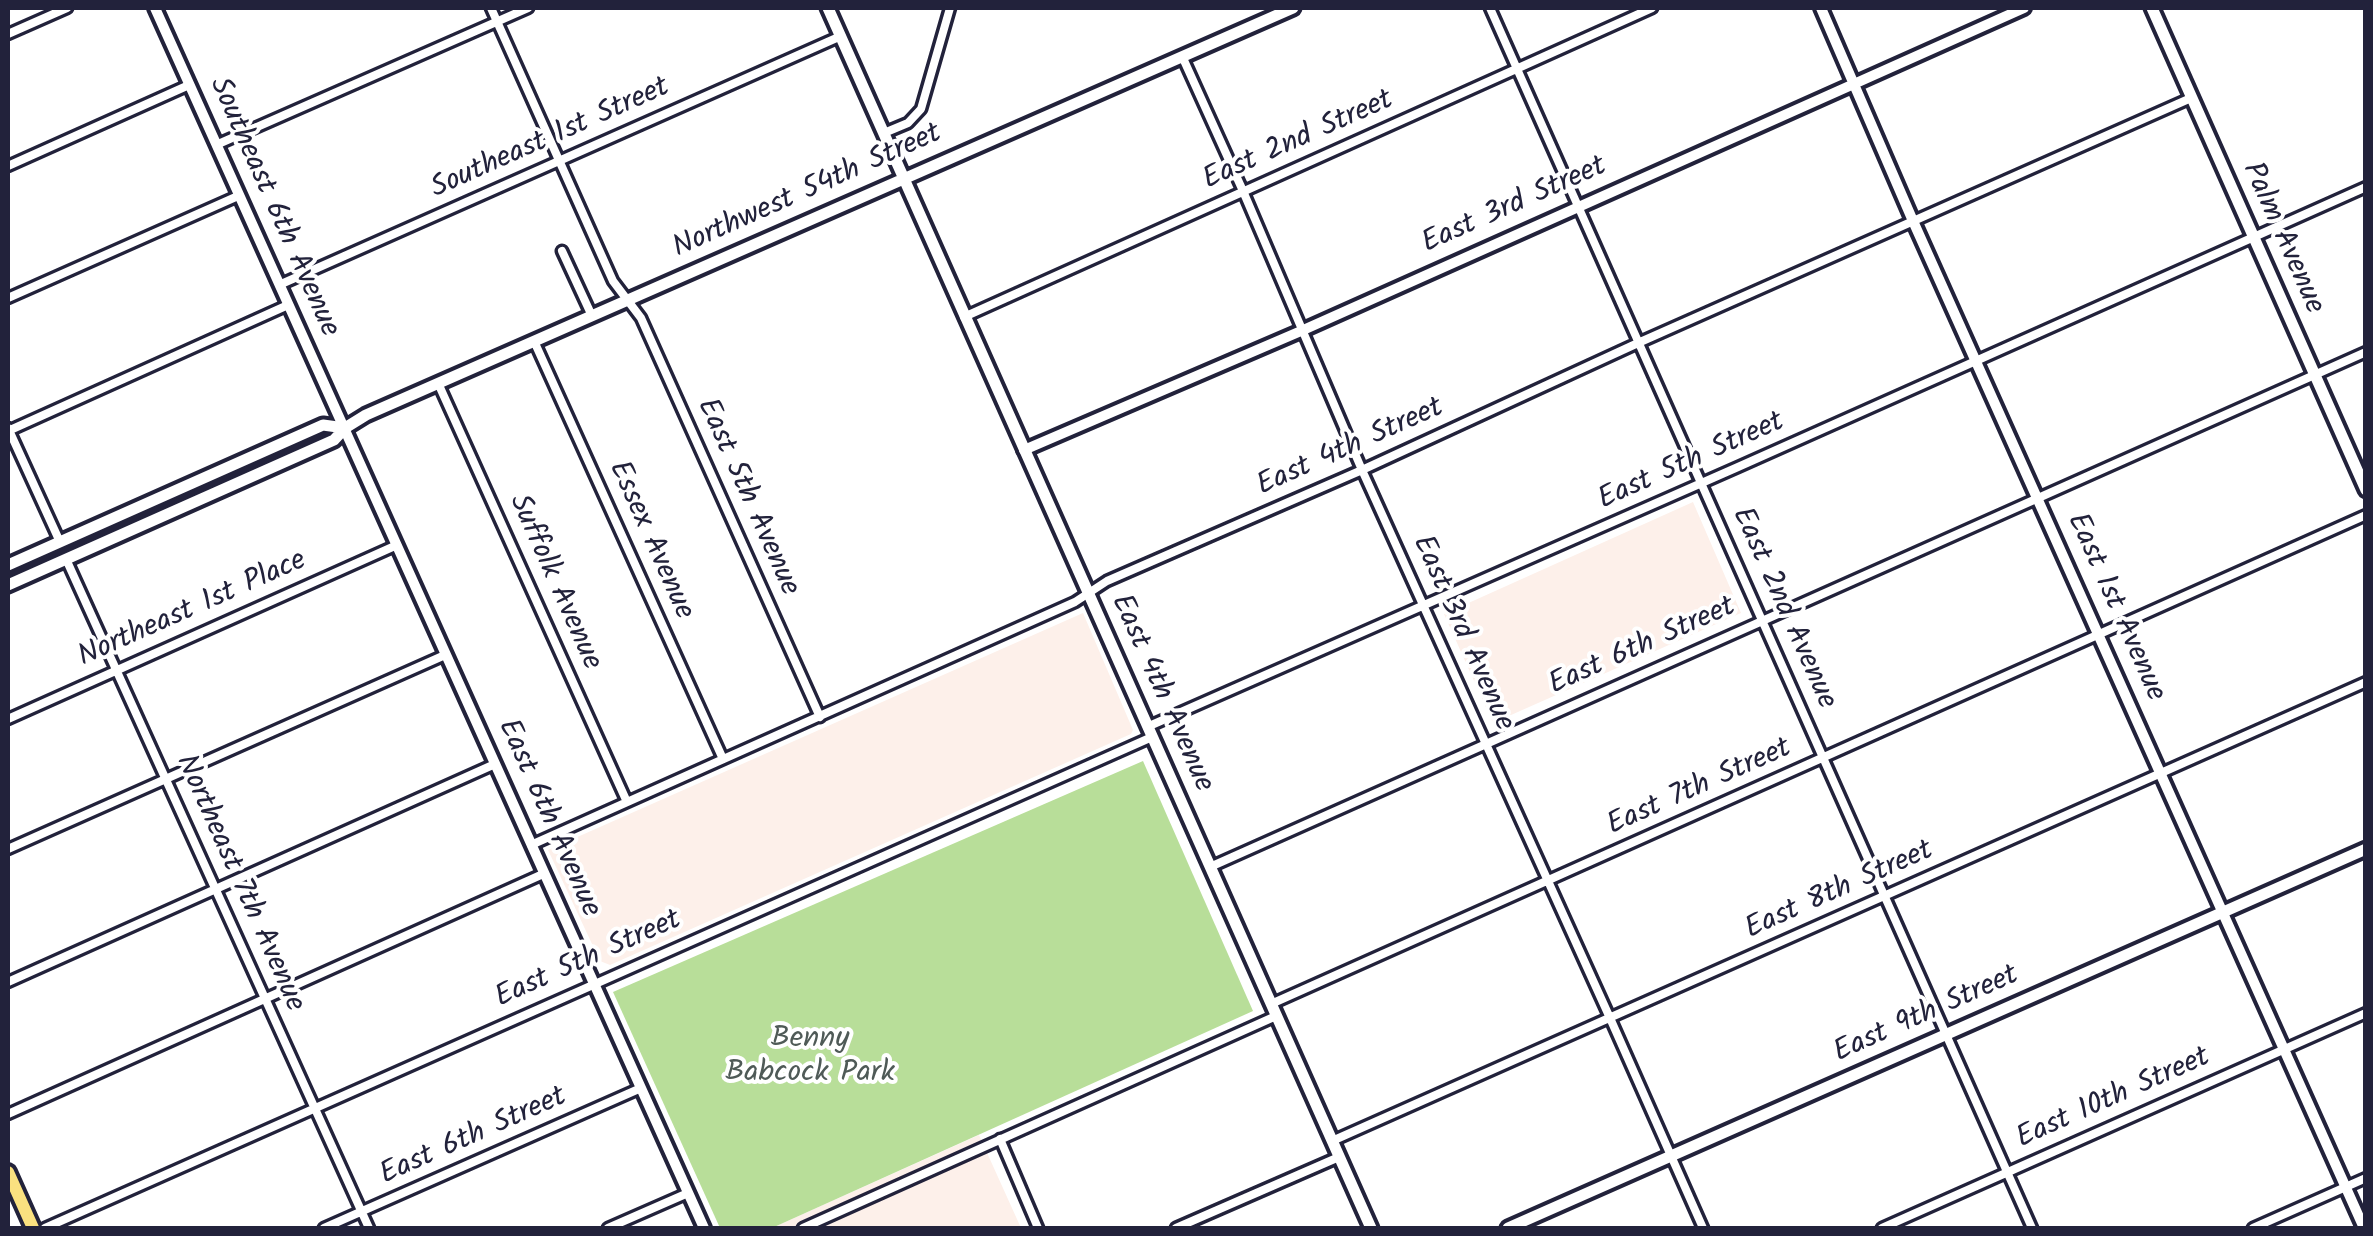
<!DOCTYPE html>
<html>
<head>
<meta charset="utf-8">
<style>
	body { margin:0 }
	#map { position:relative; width:2373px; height:1236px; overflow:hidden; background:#fff; font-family:Kalam,sans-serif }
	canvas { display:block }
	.frame { position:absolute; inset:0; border:10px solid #22223b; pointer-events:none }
</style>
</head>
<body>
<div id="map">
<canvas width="2373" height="1236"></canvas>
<div class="frame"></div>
</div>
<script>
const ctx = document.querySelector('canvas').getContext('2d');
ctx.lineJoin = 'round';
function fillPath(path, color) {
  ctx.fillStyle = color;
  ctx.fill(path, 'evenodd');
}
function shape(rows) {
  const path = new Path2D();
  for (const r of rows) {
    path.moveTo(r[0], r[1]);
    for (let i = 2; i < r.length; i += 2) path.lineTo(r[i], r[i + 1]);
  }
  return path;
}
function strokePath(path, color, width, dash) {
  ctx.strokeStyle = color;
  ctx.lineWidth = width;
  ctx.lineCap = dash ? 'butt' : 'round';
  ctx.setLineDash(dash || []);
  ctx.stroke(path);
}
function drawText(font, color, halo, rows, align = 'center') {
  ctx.font = font + ' Kalam,sans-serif';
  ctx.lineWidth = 8;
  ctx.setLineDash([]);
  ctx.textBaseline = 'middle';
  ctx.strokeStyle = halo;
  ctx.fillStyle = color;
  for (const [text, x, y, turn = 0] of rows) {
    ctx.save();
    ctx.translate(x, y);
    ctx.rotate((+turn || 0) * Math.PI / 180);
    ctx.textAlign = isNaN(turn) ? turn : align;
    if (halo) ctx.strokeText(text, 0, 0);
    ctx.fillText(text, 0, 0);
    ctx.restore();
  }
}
fillPath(shape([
	[1693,502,1741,613,1493,723,1444,614],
	[1083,613,1133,730,1131,734,610,965,600,961,548,850],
	[979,1135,1021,1228,772,1228]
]), '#fdf0ea');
fillPath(shape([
	[1143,761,1253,1011,772,1228,720,1228,613,992]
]), '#b8de99');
const minor = shape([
	[491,8,613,281,641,318,820,717],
	[1490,8,2032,1228],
	[8,34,67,8],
	[1182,56,1243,191,1362,470,1610,1018,1703,1228],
	[884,133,908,123,921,109,950,8],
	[216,145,528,8],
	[8,166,189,85],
	[562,251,592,316],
	[279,285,841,36],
	[8,298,238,196],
	[964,317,1652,8],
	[534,341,723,759],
	[438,383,627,802],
	[8,428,60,542],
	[8,431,288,305],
	[66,559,369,1228],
	[8,719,397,545],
	[1147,727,1738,467,2366,187],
	[531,845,1075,602,1107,581,1362,470,1638,343,2191,98],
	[8,849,445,655],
	[1210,867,2366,352],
	[8,982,495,764],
	[1271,1004,2366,515],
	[8,1114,543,874],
	[1000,1139,1038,1228],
	[1332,1141,2366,682],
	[45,1228,1152,737],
	[324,1228,641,1088],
	[608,1228,688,1193],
	[803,1228,1276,1016],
	[1176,1228,1339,1157],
	[1882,1228,2366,1013],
	[2253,1228,2366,1178]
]);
const tertiary = shape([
	[155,8,704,1228],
	[1821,8,1913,221,2364,1228],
	[1024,450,1301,331,2024,8]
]);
const secondary = shape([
	[828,8,1371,1228],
	[2152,8,2366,490],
	[8,565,323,425,345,428],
	[8,585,334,440,345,428,366,415,1293,8],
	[1508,1228,2366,849]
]);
const primary = shape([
	[8,1172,33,1228]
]);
strokePath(minor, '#22223b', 15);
strokePath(tertiary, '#22223b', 18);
strokePath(secondary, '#22223b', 19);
strokePath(primary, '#22223b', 20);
strokePath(minor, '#fff', 8);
strokePath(tertiary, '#fff', 10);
strokePath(secondary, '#fff', 11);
strokePath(primary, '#fae180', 12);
drawText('30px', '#22223b', '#fff', [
	["Southeast 1st Street",551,140,-24],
	["East 2nd Street",1299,142,-24],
	["Northwest 54th Street",808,193,-24],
	["East 3rd Street",1515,207,-24],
	["Southeast 6th Avenue",272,208,66],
	["Palm Avenue",2281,239,66],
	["East 4th Street",1351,449,-24],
	["East 5th Street",1692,463,-24],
	["East 5th Avenue",746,498,66],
	["Essex Avenue",649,541,66],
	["Suffolk Avenue",553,583,66],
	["East 1st Avenue",2114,608,66],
	["East 2nd Avenue",1782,609,66],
	["Northeast 1st Place",193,611,-24],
	["East 3rd Avenue",1461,634,66],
	["East 6th Street",1643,648,-24],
	["East 4th Avenue",1160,694,66],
	["East 7th Street",1700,789,-24],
	["East 6th Avenue",547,819,66],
	["Northeast 7th Avenue",238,884,66],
	["East 8th Street",1840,892,-24],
	["East 5th Street",589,961,-24],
	["East 9th Street",1927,1016,-24],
	["East 10th Street",2114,1100,-24],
	["East 6th Street",474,1138,-24]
]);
drawText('30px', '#4f5a57', '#fff', [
	["Benny",810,1041],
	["Babcock Park",810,1075]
]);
</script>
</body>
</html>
